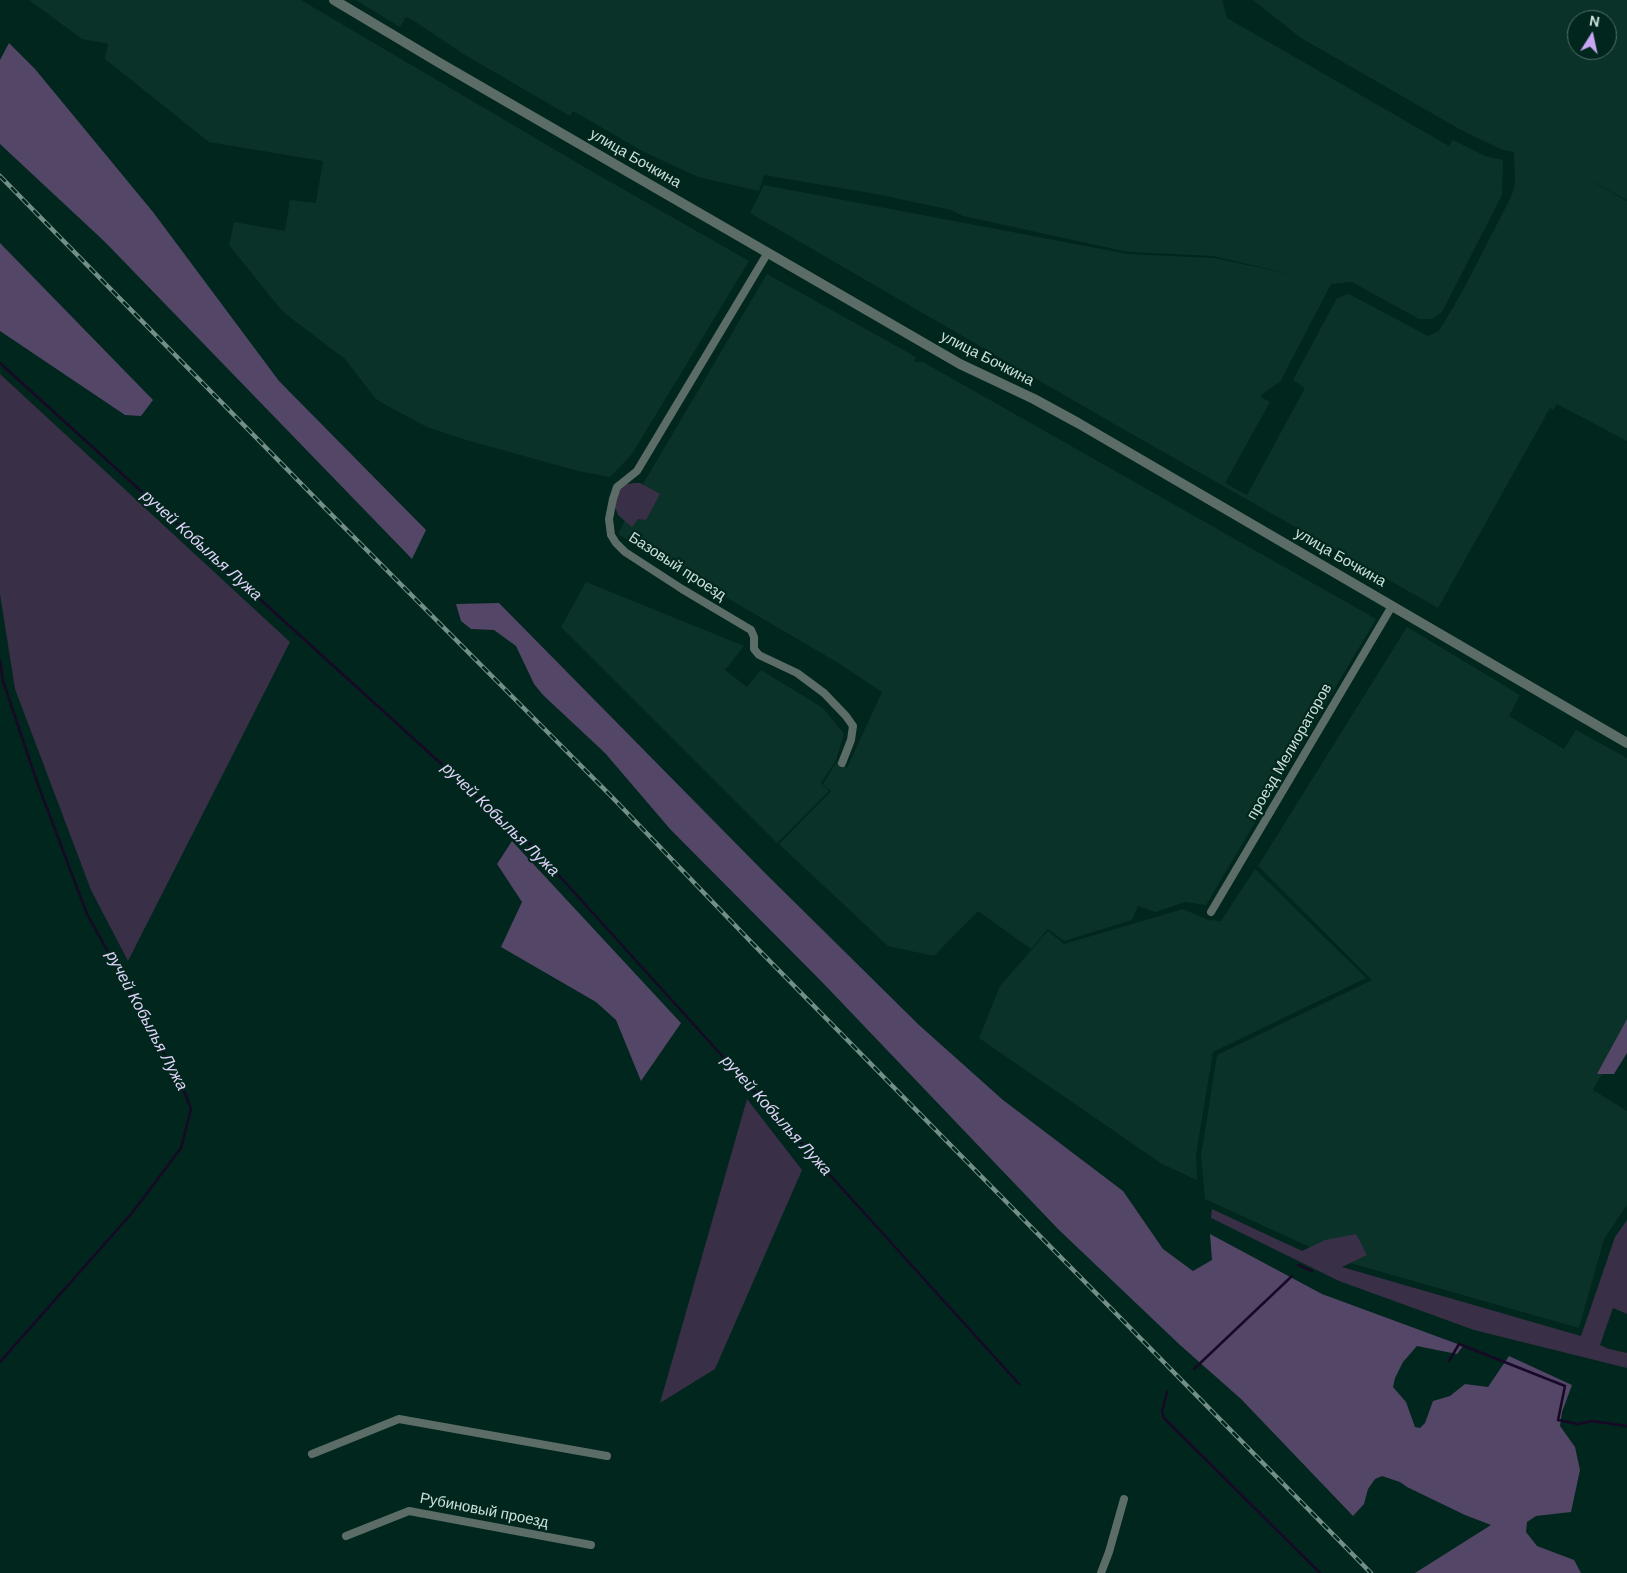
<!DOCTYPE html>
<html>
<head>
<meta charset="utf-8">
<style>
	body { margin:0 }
	#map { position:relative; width:1627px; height:1573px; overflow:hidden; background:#00261d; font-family:"DM Sans",sans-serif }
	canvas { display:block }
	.north { position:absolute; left:1567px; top:10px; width:50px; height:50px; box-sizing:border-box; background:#00261d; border:1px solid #517068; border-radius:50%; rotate:10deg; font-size:14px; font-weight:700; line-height:20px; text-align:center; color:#cbe0d8 }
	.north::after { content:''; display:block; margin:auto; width:18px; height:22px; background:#c6a6f0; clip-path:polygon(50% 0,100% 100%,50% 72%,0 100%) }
</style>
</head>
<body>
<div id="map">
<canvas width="1627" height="1573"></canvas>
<div class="north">N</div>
</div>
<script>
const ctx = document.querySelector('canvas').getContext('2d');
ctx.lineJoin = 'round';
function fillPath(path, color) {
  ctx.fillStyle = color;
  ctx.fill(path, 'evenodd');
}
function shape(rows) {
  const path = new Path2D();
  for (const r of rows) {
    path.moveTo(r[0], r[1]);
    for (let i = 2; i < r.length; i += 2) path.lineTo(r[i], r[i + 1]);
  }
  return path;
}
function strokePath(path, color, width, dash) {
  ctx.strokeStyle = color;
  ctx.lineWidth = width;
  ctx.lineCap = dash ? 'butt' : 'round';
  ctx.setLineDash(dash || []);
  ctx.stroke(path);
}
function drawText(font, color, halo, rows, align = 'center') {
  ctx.font = font + ' "DM Sans",sans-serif';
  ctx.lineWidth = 4.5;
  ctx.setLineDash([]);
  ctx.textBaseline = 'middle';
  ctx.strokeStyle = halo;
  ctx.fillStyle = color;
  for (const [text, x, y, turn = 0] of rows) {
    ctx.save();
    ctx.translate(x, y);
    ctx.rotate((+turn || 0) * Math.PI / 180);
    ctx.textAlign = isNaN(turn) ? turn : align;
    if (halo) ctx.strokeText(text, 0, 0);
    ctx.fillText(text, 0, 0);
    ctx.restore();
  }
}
fillPath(shape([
	[29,0,301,0,586,168,749,261,632,454,610,477,578,471,463,439,427,427,382,403,375,398,345,359,283,312,229,245,234,222,285,231,290,200,316,203,323,161,209,142,105,59,108,44,82,39],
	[356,0,1222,0,1227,18,1449,146,1453,140,1485,156,1503,160,1502,195,1442,312,1432,319,1419,319,1352,282,1331,284,1280,382,1262,394,1261,397,1270,402,1225,483,1247,495,1305,388,1293,380,1337,298,1349,294,1428,336,1439,331,1461,294,1512,195,1515,183,1514,152,1503,150,1461,130,1301,38,1253,0,1627,0,1627,200,1576,173,1627,201,1627,441,1557,404,1553,410,1550,408,1438,608,1116,425,750,213,764,185,1128,254,1214,258,1294,275,1213,256,1128,252,963,216,951,210,876,194,764,175,759,191,698,177,644,152,573,111,570,116,465,55,411,19,406,17,400,27],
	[1577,20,1607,20,1607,50,1577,50],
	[767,274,916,357,914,362,923,362,1376,619,1206,905,1185,902,1155,912,1138,906,1132,920,1064,941,1048,929,1031,949,978,911,934,956,888,946,779,844,831,791,823,784,837,761,847,768,882,692,840,664,618,534,643,484],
	[586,582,744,646,725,670,747,687,761,670,823,708,844,734,836,760,821,783,829,791,777,843,561,627],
	[1407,627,1520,695,1509,716,1564,749,1576,730,1627,758,1627,1029,1593,1090,1627,1111,1627,1205,1604,1239,1579,1328,1336,1259,1205,1199,1201,1156,1217,1055,1372,980,1258,866],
	[1255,869,1366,978,1213,1052,1196,1155,1197,1180,1162,1164,979,1038,1000,986,1048,931,1064,944,1183,909,1208,920,1221,921]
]), '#0b3229');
fillPath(shape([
	[0,374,290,642,128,961,91,890,15,689,0,594],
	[635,483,640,483,660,494,646,520,638,519,632,527,618,515,615,507,616,496,620,489,627,484],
	[747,1099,802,1170,715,1369,660,1403],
	[1212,1209,1302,1251,1325,1240,1356,1234,1367,1255,1342,1267,1581,1336,1615,1237,1627,1220,1627,1314,1613,1308,1600,1345,1609,1349,1627,1353,1627,1368,1474,1330,1339,1281,1211,1218]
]), '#392f46');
fillPath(shape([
	[9,43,35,69,153,212,279,381,426,530,412,559,105,242,0,144,0,60],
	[0,243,153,400,141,416,125,415,0,331],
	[499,603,766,874,919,1025,1003,1100,1123,1191,1163,1249,1193,1271,1212,1260,1210,1234,1322,1294,1463,1346,1457,1354,1417,1346,1403,1362,1395,1378,1393,1387,1406,1402,1415,1427,1420,1428,1425,1423,1433,1401,1450,1396,1465,1384,1488,1387,1509,1356,1572,1385,1562,1412,1560,1426,1575,1447,1580,1470,1571,1512,1536,1516,1527,1522,1526,1532,1537,1546,1574,1560,1581,1573,1415,1573,1491,1525,1465,1515,1407,1487,1400,1482,1382,1476,1375,1479,1368,1489,1364,1504,1353,1516,1241,1399,1180,1345,1058,1229,822,982,670,829,605,753,543,695,534,684,516,646,494,630,471,629,461,621,456,604],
	[512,841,681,1023,641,1081,616,1020,596,1002,501,947,522,902,497,864],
	[1627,1019,1627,1053,1614,1074,1597,1074]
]), '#544667');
strokePath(shape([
	[0,363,535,849,1019,1384],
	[0,661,3,681,37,782,87,914,183,1088,191,1109,181,1148,132,1213,0,1362],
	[1298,1265,1312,1271],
	[1449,1361,1459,1344,1565,1386,1558,1420,1578,1424,1592,1421,1627,1426],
	[1194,1369,1292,1276],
	[1167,1392,1162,1411,1164,1418,1320,1573]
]), '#170925', 2.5);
strokePath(shape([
	[767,254,637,471,617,487,613,499,609,519,611,535,616,543,625,552,682,589,751,630,754,637,754,649,759,655,797,673,824,693,846,716,853,726,851,740,842,763],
	[1211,912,1392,606],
	[312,1454,399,1419,607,1456],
	[346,1536,409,1511,591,1545],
	[1101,1573,1109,1552,1124,1499]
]), '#5c6d67', 8);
strokePath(shape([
	[334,0,438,62,960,364,1034,399,1078,423,1627,743]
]), '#5c6d67', 10);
const rail = shape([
	[0,176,323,506,611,796,753,944,1371,1573]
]);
strokePath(rail, '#738f87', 4.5);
strokePath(rail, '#00261d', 2.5, [8]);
drawText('15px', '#cbe0d8', '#00261d', [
	["улица Бочкина",635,159,30],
	["улица Бочкина",987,359,27],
	["улица Бочкина",1340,558,30],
	["Базовый проезд",677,567,33],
	["проезд Мелиораторов",1290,752,-60],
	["Рубиновый проезд",484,1511,11]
]);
drawText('italic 16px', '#e2d3f8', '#00261d', [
	["ручей Кобылья Лужа",201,546,42],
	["ручей Кобылья Лужа",500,820,44],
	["ручей Кобылья Лужа",146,1021,62],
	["ручей Кобылья Лужа",776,1116,48]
]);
</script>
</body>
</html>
